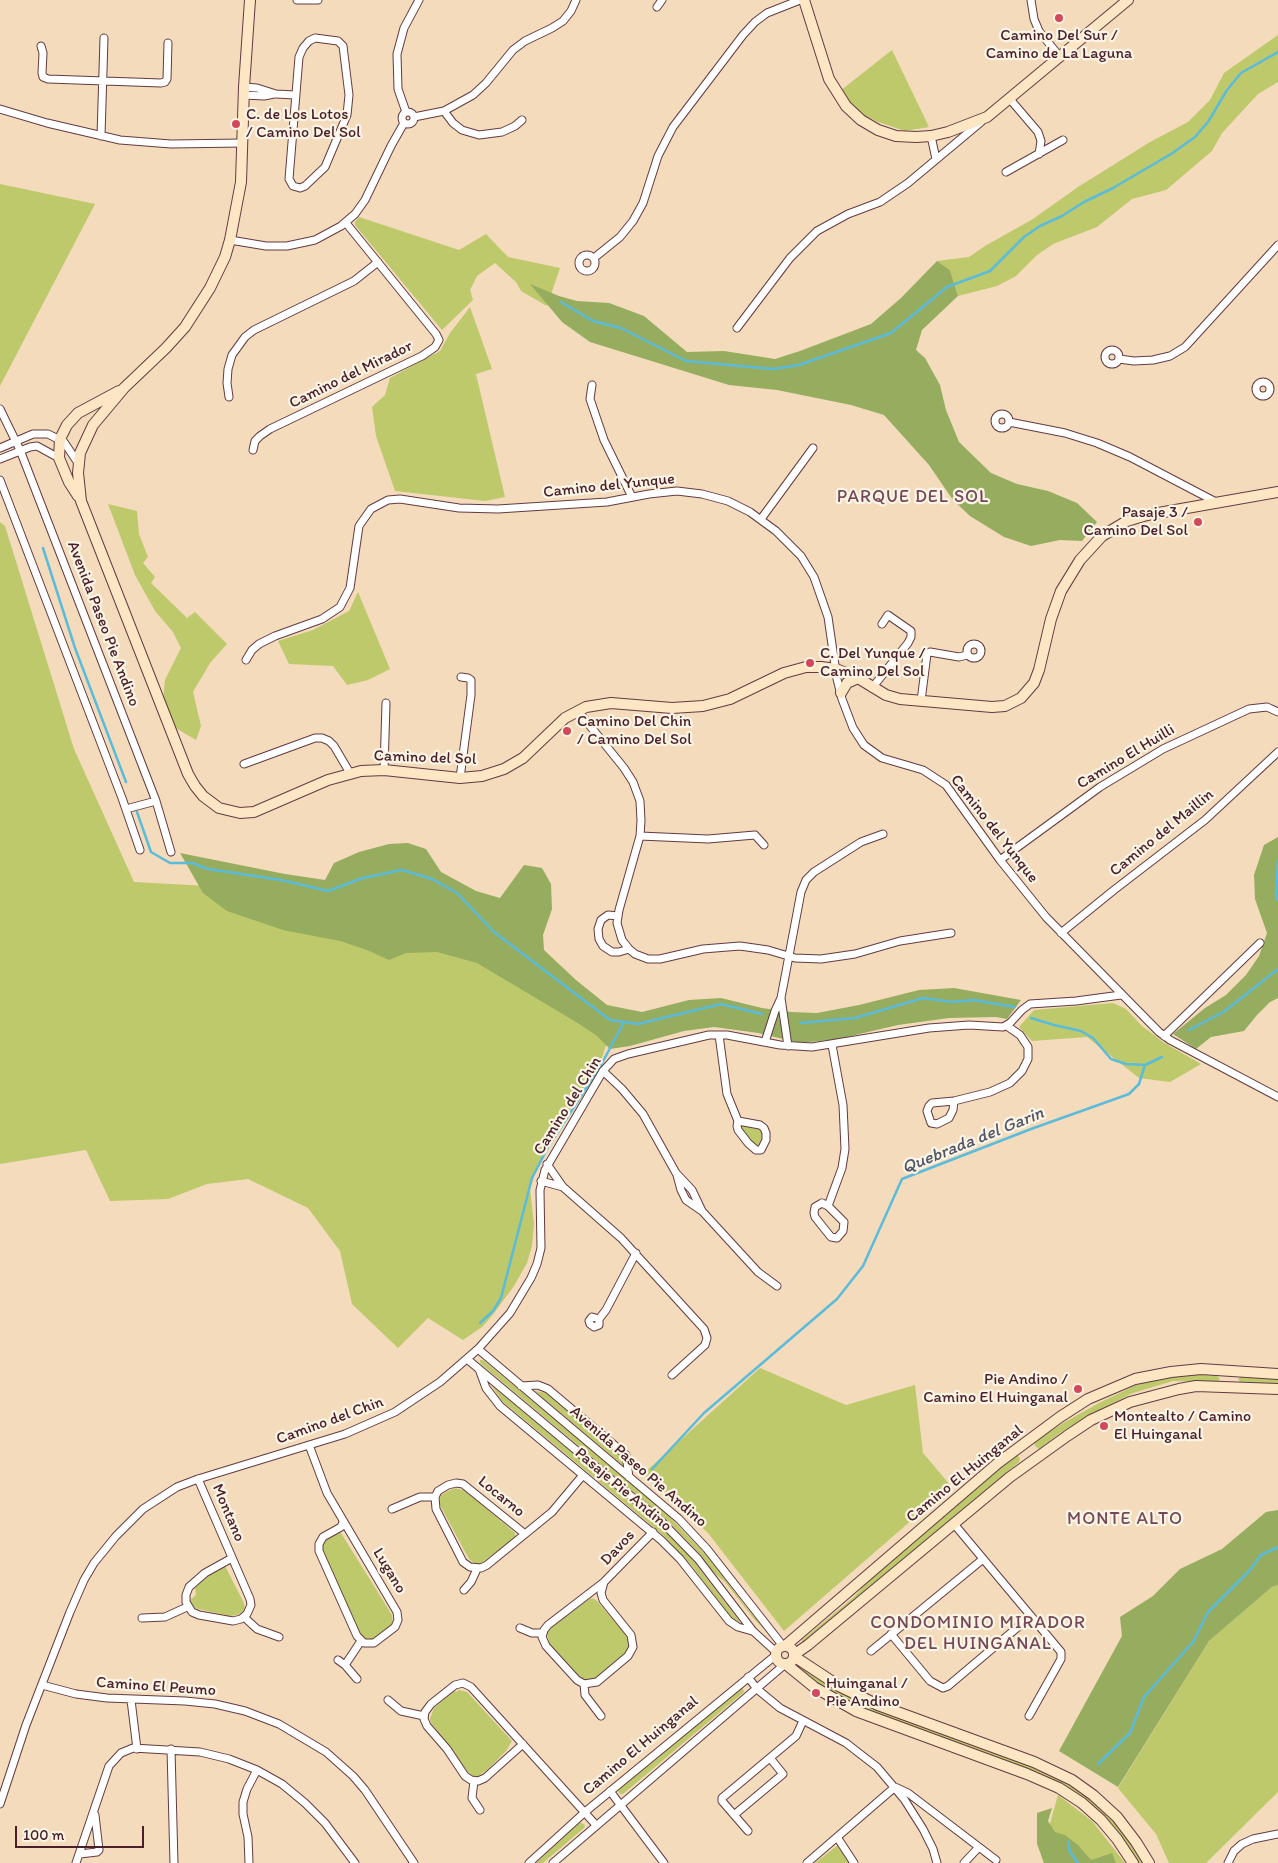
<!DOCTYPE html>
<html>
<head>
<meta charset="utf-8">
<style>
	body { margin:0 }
	#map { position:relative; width:1278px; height:1863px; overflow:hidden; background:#f3dbbc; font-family:Itim,sans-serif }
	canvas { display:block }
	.scale { position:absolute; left:15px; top:1826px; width:129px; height:22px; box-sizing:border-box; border:2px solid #4a1f2b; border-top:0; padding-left:6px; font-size:15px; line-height:18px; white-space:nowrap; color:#4a1f2b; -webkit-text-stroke:4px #fcf5e5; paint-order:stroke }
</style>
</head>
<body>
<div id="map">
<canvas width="1278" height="1863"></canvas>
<div class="scale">100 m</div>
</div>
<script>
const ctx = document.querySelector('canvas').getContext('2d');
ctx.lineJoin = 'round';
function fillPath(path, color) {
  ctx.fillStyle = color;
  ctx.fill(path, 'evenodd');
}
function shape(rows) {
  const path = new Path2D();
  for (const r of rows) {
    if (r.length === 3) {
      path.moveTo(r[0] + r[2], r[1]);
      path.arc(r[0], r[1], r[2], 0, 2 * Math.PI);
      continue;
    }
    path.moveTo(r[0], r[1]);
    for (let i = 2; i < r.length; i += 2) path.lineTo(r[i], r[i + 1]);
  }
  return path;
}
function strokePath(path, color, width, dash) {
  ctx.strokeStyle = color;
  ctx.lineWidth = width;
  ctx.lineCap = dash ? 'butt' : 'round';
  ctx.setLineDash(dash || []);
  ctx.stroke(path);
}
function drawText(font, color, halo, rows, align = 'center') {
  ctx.font = font + ' Itim,sans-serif';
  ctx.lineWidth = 4.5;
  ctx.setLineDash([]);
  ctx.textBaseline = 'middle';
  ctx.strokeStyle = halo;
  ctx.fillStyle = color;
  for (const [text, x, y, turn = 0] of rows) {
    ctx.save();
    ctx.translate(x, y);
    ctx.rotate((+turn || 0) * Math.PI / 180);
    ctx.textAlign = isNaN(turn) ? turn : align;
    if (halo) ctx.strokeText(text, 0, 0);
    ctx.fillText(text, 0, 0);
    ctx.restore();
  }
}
fillPath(shape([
	[1278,35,1278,82,1258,94,1222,133,1212,151,1166,190,1132,199,1097,227,1053,244,1037,255,1016,276,997,286,958,296,950,270,937,261,969,257,985,246,1033,219,1078,187,1150,142,1188,122,1210,100,1224,73],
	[892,50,929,127,905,131,878,122,861,114,840,91],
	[0,184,95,204,0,386],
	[359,217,459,250,486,234,508,257,560,268,547,306,521,291,516,282,495,263,477,276,470,290,473,300,442,330,355,225,355,222],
	[470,307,492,369,476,374,505,497,485,501,395,491,376,436,372,407,385,395,390,378,440,351,450,333],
	[108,504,137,511,139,534,148,557,143,563,155,577,151,583,187,618,195,612,227,644,210,663,193,692,201,726,196,740,174,727,163,701,165,680,181,648,173,632,155,611,135,575],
	[0,522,5,526,74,749,134,882,207,886,391,883,608,1039,599,1067,580,1093,537,1166,530,1189,534,1224,532,1246,527,1263,514,1286,491,1317,482,1327,463,1340,428,1318,398,1348,352,1304,340,1251,308,1208,248,1179,207,1184,168,1199,110,1201,86,1150,0,1164],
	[358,592,390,669,368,680,347,685,333,666,289,664,278,641,313,630,349,611],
	[1113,1003,1126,1009,1142,1026,1163,1042,1201,1064,1170,1082,1139,1078,1087,1037,1032,1041,1019,1027,1034,1010],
	[741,1124,762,1129,762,1142,759,1145,756,1146,750,1142,739,1126],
	[480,1360,483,1360,661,1508,709,1558,746,1607,771,1636,754,1619,725,1582,713,1572,698,1552,668,1521,480,1363],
	[760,1368,846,1405,915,1385,923,1453,951,1486,784,1631,708,1533,643,1474],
	[1193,1374,1217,1376,1220,1379,1217,1382,1173,1381,1133,1393,1087,1416,1060,1433,1039,1449,1035,1446,1034,1442,1065,1422,1097,1404,1134,1386,1154,1379],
	[1240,1377,1278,1377,1278,1384,1241,1383,1238,1379],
	[491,1385,655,1522,675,1540,689,1555,740,1622,733,1620,692,1566,663,1535,502,1401],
	[535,1391,547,1393,622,1456,626,1468],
	[1014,1456,1018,1456,1020,1459,1019,1462,803,1642,802,1640,854,1597,866,1583,925,1531],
	[454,1488,463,1490,473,1497,515,1533,515,1538,480,1564,475,1564,469,1559,441,1507,439,1502,441,1495],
	[339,1533,341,1533,392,1615,393,1624,374,1640,366,1640,362,1637,323,1550,323,1545,326,1538],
	[225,1566,244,1603,245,1610,237,1615,229,1616,194,1608,189,1601,196,1595,195,1588,211,1573],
	[1278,1585,1278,1792,1206,1863,1169,1863,1156,1834,1118,1788,1209,1641,1272,1587],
	[591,1598,596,1600,624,1632,628,1639,629,1647,623,1656,593,1680,586,1681,579,1676,549,1644,547,1633,550,1628],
	[797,1662,819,1679,873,1708,1027,1764,1063,1781,1076,1788,1106,1813,1131,1842,1143,1863,1139,1863,1123,1840,1092,1806,1052,1779,855,1706,815,1682,793,1666,794,1663],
	[739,1687,742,1687,744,1692,623,1794,620,1794,618,1791,619,1789],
	[459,1690,467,1692,512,1741,506,1751,487,1770,478,1776,473,1776,468,1772,431,1723,430,1719,434,1708,454,1691,456,1692],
	[1058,1795,1092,1821,1125,1863,1044,1863,1041,1855],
	[580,1822,585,1825,584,1828,543,1863,536,1863],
	[838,1845,849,1863,815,1863]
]), '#bdc96b');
fillPath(shape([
	[937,261,950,270,958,296,922,330,916,350,925,358,940,385,946,410,959,442,991,473,1017,484,1048,491,1077,503,1097,522,1082,541,1060,540,1031,546,1004,537,970,516,953,500,929,465,884,415,851,405,777,390,729,385,590,342,562,322,530,284,559,296,577,301,609,303,644,316,687,352,724,351,775,359,800,351,871,324,901,298],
	[1278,837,1278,998,1270,1002,1257,1015,1244,1031,1211,1037,1196,1049,1173,1034,1205,1008,1226,995,1246,975,1259,956,1267,933,1255,899,1254,875,1264,845],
	[408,843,426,849,441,872,476,891,500,898,524,865,542,868,551,884,552,909,543,935,544,950,576,980,607,1005,642,1012,689,1000,721,998,762,1008,791,1012,817,1013,859,1005,919,990,954,988,1021,1000,1007,1019,996,1017,949,1018,898,1025,838,1039,800,1043,758,1033,714,1027,684,1031,630,1046,610,1049,596,1035,576,1022,477,963,437,952,406,953,389,960,367,950,340,941,283,930,227,911,203,893,180,853,285,874,325,880,334,863,359,852,389,844],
	[1278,1510,1278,1585,1272,1587,1209,1641,1118,1787,1059,1751,1122,1636,1120,1617,1153,1596,1180,1569,1222,1549,1266,1512],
	[1052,1808,1048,1821,1055,1832,1065,1835,1078,1845,1091,1860,1112,1853,1116,1863,1044,1863,1037,1844,1037,1813]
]), '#96ad5f');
strokePath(shape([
	[561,302,593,321,621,328,686,361,773,369,799,365,891,333,947,287,990,271,1024,237,1040,226,1062,216,1084,202,1113,188,1171,154,1195,137,1208,122,1227,90,1241,73,1278,52],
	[43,548,75,648,126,782],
	[137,812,151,852,170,863,192,863,208,869,281,880,328,891,363,878,402,870,432,879,457,893,494,932,610,1020,638,1024,721,1004,762,1014],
	[1278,860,1276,896,1278,901],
	[1031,1018,1054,1025,1081,1031,1093,1038,1111,1059,1126,1064,1145,1065,1162,1057],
	[800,1023,855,1018,923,998,952,1002,973,1000,1015,1007],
	[1189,1030,1225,1011,1278,969],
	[480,1323,493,1311,501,1298,532,1178,547,1149,601,1065,624,1022],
	[652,1469,704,1413,837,1299,863,1266,902,1179,1031,1129,1129,1094,1139,1084,1145,1065],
	[1098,1764,1130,1733,1144,1697,1193,1642,1208,1612,1250,1570,1261,1555,1278,1547],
	[1068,1842,1070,1852,1078,1863]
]), '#5bbbda', 2.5);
const street = shape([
	[297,0,318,0],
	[1031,0,1034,19,1039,31,1060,57],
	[657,7,662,0],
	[315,38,338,41,343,46,349,95,347,115,325,167,305,186,300,188,293,186,289,179,299,57,303,48,309,41,315,38],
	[41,46,43,53,42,73,43,77,48,79,161,83,165,82,167,79,168,43],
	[244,87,257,88,276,94,295,95],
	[244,95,264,96,274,94],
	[1009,98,1038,132,1041,141,1039,154],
	[0,109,47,123,120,140,171,144,243,143],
	[444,111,453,123,462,130,479,135,502,132,515,126,522,120],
	[408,118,6],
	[406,112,398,89,397,54,404,28,419,0],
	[414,117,444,111,473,95,486,83,513,50,525,41,552,28,563,21,571,11,576,0],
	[101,136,104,38],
	[931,136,936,159],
	[1006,172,1063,140],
	[230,240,266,246,287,246,315,240,341,226,355,214,365,200,391,146,404,123],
	[587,263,8],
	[594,258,620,237,633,221,643,203,658,156,673,127,743,35,755,22,767,13,800,0],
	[737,328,790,258,817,231,848,214,880,202,908,183,981,122],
	[1112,357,7],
	[1119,359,1134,361,1153,360,1170,356,1185,347,1278,245],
	[1263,389,7],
	[592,385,590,399,604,440,632,497],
	[229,397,227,383,228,369,232,355,245,337,254,330,354,281,378,262],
	[0,409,20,450,156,801,171,852],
	[1002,421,7],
	[1009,422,1065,433,1097,443,1130,457,1216,502],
	[0,448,33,434,48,434,64,442,78,463],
	[253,450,255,441,260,436,270,429,422,356,435,347,439,340,436,334,346,223],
	[0,459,30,447,37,446,59,458],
	[0,480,122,798,140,850],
	[761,519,813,448],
	[974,651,7],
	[246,660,252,650,259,644,275,636,322,619,340,607,350,588,359,526,371,509,388,500,400,499,459,508,498,509,607,502,649,494,677,491,702,494,728,501,750,512,776,531,801,556,814,577,828,617,837,679,842,699,853,728,864,745,882,758,923,770,946,785,1000,860,1046,917,1159,1032,1170,1040,1278,1097],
	[872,688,908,643,911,637,911,631,888,615,882,624],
	[921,701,927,654,930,652,959,657,967,655],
	[578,711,624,768,633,782,640,801,641,821,640,836,619,910,617,923,622,940,629,949,635,954,648,959,660,959,703,949,740,946,768,950,795,958,821,959,855,954,900,941,951,933],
	[244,764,315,738,322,738,329,741,334,746,350,773],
	[384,770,386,703],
	[460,778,471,695,471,680,468,678,461,677],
	[126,809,156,801],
	[640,836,708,839,755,835,764,845],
	[1000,860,1100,787,1163,749,1249,709,1267,707,1278,712],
	[618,916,608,915,601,920,598,929,599,939,603,946,612,952,619,952,629,949],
	[1061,933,1114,890,1205,820,1278,752],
	[781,998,788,1046],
	[719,1035,727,1094,738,1121],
	[1164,1036,1260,943],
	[765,1042,775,1011,781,998,801,892,806,880,814,872,861,842,883,834],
	[603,1071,622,1089,643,1114,676,1173,692,1190,702,1211],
	[954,1101,953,1110,949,1118,937,1124,931,1123,927,1111,929,1106,932,1103,954,1101,990,1092,1010,1083,1022,1071,1028,1059,1028,1047,1020,1035,1007,1026],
	[738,1121,760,1125,764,1128,766,1133,766,1140,761,1150,756,1150,748,1143,738,1130,737,1126,738,1121],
	[547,1164,563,1187,621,1238,704,1329,707,1338,705,1345,672,1375],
	[677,1175,681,1190,686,1200,702,1211,758,1272,777,1286],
	[541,1181,563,1187],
	[822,1203,828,1206,844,1222,843,1231,837,1238,831,1237,815,1217,814,1213,815,1207,822,1203],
	[828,1206,842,1168,845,1149,843,1105,832,1045],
	[599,1319,592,1317,589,1321,590,1324,594,1327,599,1325,599,1319,606,1310,636,1253],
	[478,1349,679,1519,707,1549,783,1646],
	[467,1359,662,1522,698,1559,753,1631,776,1652],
	[479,1369,486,1388,500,1406,661,1540,680,1559,729,1621,738,1627,752,1631],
	[521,1386,538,1385,548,1389,626,1455,629,1477],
	[309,1445,327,1493,397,1612,398,1620,395,1627,374,1643,364,1643,357,1636,319,1551,319,1544,323,1537,341,1527,343,1522],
	[198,1479,250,1599,251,1605,247,1614,241,1619,233,1621,199,1615,192,1612,186,1602,186,1595,189,1587,205,1573,232,1558],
	[392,1509,420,1497,435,1497],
	[954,1524,1061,1652,1061,1659,1029,1716],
	[525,1534,463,1484,456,1483,448,1485,438,1491,435,1497,436,1509,463,1562,470,1567,481,1568,487,1565,552,1512,583,1475],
	[604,1582,601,1593,603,1600,631,1635,633,1647,628,1656,597,1682,584,1684,577,1680,546,1646,542,1637,544,1630,548,1625,604,1582,653,1532],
	[464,1590,471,1582,477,1569],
	[244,1617,257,1629,279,1637],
	[142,1618,165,1617,187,1607],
	[520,1628,532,1633,543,1633],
	[891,1634,930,1681,943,1688,948,1686,1031,1616],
	[871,1651,983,1559],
	[338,1660,345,1665,357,1679],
	[345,1665,361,1641],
	[748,1677,757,1689,780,1708,846,1743,877,1767,904,1799,923,1829,933,1849,937,1863],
	[584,1684,585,1695,601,1716],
	[42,1685,76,1694,107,1698,185,1701,215,1704,245,1711,279,1724,326,1752,353,1776,365,1790,414,1863],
	[131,1700,137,1749],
	[388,1700,401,1711,424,1716],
	[523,1744,485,1778,478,1781,471,1780,465,1776,447,1749,427,1726,424,1719,425,1712,431,1704,455,1685,463,1683,471,1687,596,1825],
	[171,1749,174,1863],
	[474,1781,472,1798,480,1810],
	[610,1791,664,1863],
	[0,1804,26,1725,70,1612,84,1580,94,1563,116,1536,143,1509,177,1487,198,1479,345,1434,395,1412,440,1382,478,1349,510,1313,531,1278,537,1264,541,1248,540,1190,545,1170,603,1071,614,1059,628,1054,709,1035,727,1035,780,1045,812,1047,929,1028,969,1025,1003,1027,1010,1023,1022,1010,1030,1004,1076,1001,1121,995],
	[734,1815,783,1774,770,1758],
	[748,1831,722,1801,722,1798,796,1736,803,1721],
	[837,1837,854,1863],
	[80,1854,97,1852,99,1850,95,1815],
	[76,1863,109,1766,121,1753,133,1748,200,1752,229,1759,257,1770,282,1784,305,1803,325,1823,355,1863],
	[249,1863,248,1837,243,1814,243,1802,247,1789,257,1770],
	[529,1863,585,1812,776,1655],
	[553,1863,784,1665],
	[807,1863,895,1787,908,1793,996,1860],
	[964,1863,979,1847],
	[1228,1863,1234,1851,1242,1844,1253,1839,1278,1834]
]);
const secondary = shape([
	[250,0,244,87,241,182,230,240,225,257,210,288,185,327,166,348,124,388,93,425,80,453,78,473,81,501,188,774,195,786,203,796,219,808,240,813,254,812,328,780,361,771,384,770,460,778,482,776,504,769,523,758,565,718,586,707,611,703,672,708,703,706,730,699,784,673,806,667,821,667,836,669,858,678,886,695,900,699,992,707,1005,706,1021,698,1034,683,1039,670,1051,619,1061,591,1080,560,1102,536,1127,521,1147,515,1278,492],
	[804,0,829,79,846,106,861,120,878,130,896,136,916,137,931,136,948,132,987,117,1128,0],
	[78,496,69,482,59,458,60,439,67,425,78,413,119,391],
	[841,693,847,683,858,678],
	[785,1655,9],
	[785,1646,998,1463,1060,1417,1088,1399,1135,1379,1171,1372,1201,1369,1278,1374],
	[795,1654,808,1645,1010,1477,1067,1436,1091,1420,1130,1402,1179,1389,1196,1386,1278,1389],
	[795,1657,839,1686,878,1705,1034,1762,1072,1780,1093,1795,1117,1817,1136,1842,1149,1863],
	[787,1665,814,1687,856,1711,1027,1774,1059,1788,1082,1803,1101,1820,1117,1839,1133,1863]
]);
strokePath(street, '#633b41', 9);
strokePath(secondary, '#633b41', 12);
strokePath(street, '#fff', 7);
strokePath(secondary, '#fce6c4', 10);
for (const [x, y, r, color] of [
	[1059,18,5,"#d1495b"],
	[236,124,5,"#d1495b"],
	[1198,522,5,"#d1495b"],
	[810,663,5,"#d1495b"],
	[567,731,5,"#d1495b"],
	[1078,1389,5,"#d1495b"],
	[1104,1426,5,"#d1495b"],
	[816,1693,5,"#d1495b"]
]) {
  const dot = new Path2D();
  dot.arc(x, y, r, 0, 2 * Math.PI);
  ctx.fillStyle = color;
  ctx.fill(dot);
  strokePath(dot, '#fcf5e5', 2);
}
drawText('16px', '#4a1f2b', '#fcf5e5', [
	["Camino Del Sur /",1059,36,"center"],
	["Camino de La Laguna",1059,54,"center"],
	["C. de Los Lotos",246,115],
	["/ Camino Del Sol",246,133],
	["Pasaje 3 /",1188,513,"right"],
	["Camino Del Sol",1188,531,"right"],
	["C. Del Yunque /",820,654],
	["Camino Del Sol",820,672],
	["Camino Del Chin",577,722],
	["/ Camino Del Sol",577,740],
	["Pie Andino /",1068,1380,"right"],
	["Camino El Huinganal",1068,1398,"right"],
	["Montealto / Camino",1114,1417],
	["El Huinganal",1114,1435],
	["Huinganal /",826,1684],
	["Pie Andino",826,1702]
], 'left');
drawText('16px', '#4a1f2b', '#fcf5e5', [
	["Camino del Mirador",351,375,-26],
	["Camino del Yunque",609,486,-6],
	["Avenida Paseo Pie Andino",103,624,69],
	["Camino El Huilli",1126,757,-31],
	["Camino del Sol",425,758,2],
	["Camino del Yunque",994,829,52],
	["Camino del Maillin",1162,833,-39],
	["Camino del Chin",568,1106,-58],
	["Camino del Chin",330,1421,-20],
	["Avenida Paseo Pie Andino",638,1467,41],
	["Camino El Huinganal",965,1474,-39],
	["Pasaje Pie Andino",623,1490,40],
	["Locarno",501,1497,39],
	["Montano",228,1513,67],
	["Davos",618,1548,-47],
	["Lugano",389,1571,59],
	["Camino El Peumo",156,1687,4],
	["Camino El Huinganal",641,1746,-40]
]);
ctx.letterSpacing = '1px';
drawText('18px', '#754858', '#fcf5e5', [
	["PARQUE DEL SOL",913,497],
	["MONTE ALTO",1125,1519],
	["CONDOMINIO MIRADOR",978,1623],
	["DEL HUINGANAL",978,1644]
]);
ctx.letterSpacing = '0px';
drawText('italic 18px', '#505668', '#fcf5e5', [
	["Quebrada del Garin",973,1141,-22]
]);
</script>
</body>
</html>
